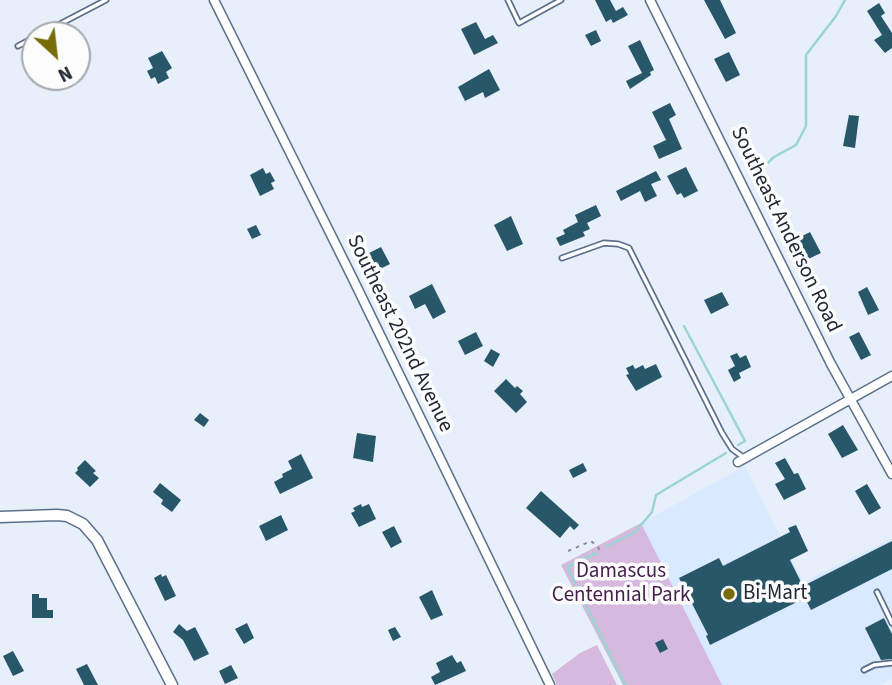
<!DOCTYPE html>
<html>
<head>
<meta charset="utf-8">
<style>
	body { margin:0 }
	#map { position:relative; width:892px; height:685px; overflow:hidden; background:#e7effb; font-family:"Source Sans 3",sans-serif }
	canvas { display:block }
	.north { position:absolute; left:21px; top:21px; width:70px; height:70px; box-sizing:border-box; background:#fcfcfc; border:2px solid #a4a7ac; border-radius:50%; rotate:153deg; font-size:19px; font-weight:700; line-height:28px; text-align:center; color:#212834 }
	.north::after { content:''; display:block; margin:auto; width:24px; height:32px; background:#776c07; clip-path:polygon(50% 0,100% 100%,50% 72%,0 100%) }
</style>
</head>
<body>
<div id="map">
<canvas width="892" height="685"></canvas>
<div class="north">N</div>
</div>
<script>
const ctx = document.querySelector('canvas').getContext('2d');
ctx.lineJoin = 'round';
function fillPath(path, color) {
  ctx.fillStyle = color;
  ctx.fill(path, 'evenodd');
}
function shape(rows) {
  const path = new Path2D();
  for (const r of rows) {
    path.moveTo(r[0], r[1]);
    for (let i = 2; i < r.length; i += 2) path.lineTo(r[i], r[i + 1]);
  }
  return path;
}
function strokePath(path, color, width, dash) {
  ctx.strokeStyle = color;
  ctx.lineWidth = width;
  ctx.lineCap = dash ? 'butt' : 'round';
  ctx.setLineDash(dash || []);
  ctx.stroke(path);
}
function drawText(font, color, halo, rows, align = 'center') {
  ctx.font = font + ' "Source Sans 3",sans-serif';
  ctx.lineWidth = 7;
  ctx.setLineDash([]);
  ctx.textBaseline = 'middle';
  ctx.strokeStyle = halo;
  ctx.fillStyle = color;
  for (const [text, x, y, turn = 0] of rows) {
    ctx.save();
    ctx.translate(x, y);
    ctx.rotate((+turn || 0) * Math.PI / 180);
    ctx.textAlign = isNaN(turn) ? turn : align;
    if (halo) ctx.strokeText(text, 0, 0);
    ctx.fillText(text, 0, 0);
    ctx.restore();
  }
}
fillPath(shape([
	[745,466,803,582,892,538,892,679,880,685,722,685,641,523]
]), '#d9e9ff');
fillPath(shape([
	[641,523,722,685,623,685,561,565],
	[597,645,617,685,557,685,552,674,580,653]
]), '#d5badd');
strokePath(shape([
	[752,178,774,157,796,145,806,126,806,55,836,16,845,0],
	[684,326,745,441,738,445],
	[606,547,635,532,652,512,656,495,726,453],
	[596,553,567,567,625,685]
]), '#9bd4d4', 2.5);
fillPath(shape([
	[595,0,610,0,616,11,623,7,628,15,613,23,611,19,606,22],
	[704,0,720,0,736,33,725,39],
	[879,3,885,13,881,16,892,33,892,48,885,53,874,40,882,35,867,11],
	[476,22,485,39,493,35,498,43,474,55,461,29],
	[596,30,601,41,591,46,585,35],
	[640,40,654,70,650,72,651,75,630,89,626,81,642,73,628,46],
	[162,51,172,68,166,72,169,78,158,84,155,77,151,79,147,71,153,68,148,58],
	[729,52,740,75,726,82,714,59],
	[489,69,500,90,485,98,483,92,465,101,458,87],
	[670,103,676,115,669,119,682,149,659,159,653,146,666,140,652,112],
	[849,115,859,116,855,148,843,146],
	[686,167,698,191,684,198,681,193,677,195,667,176],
	[263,168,266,174,270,172,275,181,271,183,274,189,260,196,250,175],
	[656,171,661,180,651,184,657,196,645,202,640,191,621,201,616,191],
	[596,205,601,216,587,223,590,229,583,232,585,236,560,246,556,238,565,234,563,230,578,222,575,215],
	[511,216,523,244,507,251,494,225],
	[256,225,261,235,252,239,247,229],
	[810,232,821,253,804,261,796,239],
	[381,247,390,264,374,272,365,255],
	[432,284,446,312,433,319,425,304,415,309,409,296],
	[867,287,879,310,868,315,858,292],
	[722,292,729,305,711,314,704,300],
	[476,332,483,346,465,355,458,341],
	[859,332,871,355,861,360,849,337],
	[491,349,500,354,493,367,484,361],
	[737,353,740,358,746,355,751,367,739,373,741,378,734,382,728,370,735,366,730,356],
	[656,364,662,377,636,391,626,375,629,374,626,368,633,365,635,369,643,365,645,369],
	[506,379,515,388,517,386,523,391,520,394,527,402,516,413,494,391],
	[200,413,209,420,204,427,194,420],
	[843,425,858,450,842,458,828,434],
	[357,433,376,436,373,462,353,458],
	[301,454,313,478,280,494,274,482,283,477,282,474,292,469,288,461],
	[785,458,794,474,798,473,806,489,784,500,775,484,785,479,775,463],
	[85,460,96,471,93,473,99,478,90,487,75,473,78,470,77,468],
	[583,463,587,471,573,478,569,470],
	[160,483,181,500,172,512,161,504,163,500,153,492],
	[867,484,881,508,869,515,855,491],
	[541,491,579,525,574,530,570,526,560,538,526,508],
	[361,504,362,507,369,504,376,519,359,527,351,513,355,511,353,508],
	[281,515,288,530,266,541,259,526],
	[796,525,808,551,790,560,803,586,892,541,892,569,811,610,805,598,710,645,706,636,708,635,679,578,719,558,723,566,790,532,788,528],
	[394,526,402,542,391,548,382,532],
	[161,574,162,577,166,575,176,596,165,601,154,578],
	[432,590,443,615,431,620,419,597],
	[32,594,39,594,39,598,47,598,47,610,53,610,53,618,32,618],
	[884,618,892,634,892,659,881,660,865,628],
	[247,623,254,638,244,644,235,629],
	[179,624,187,631,195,627,209,654,194,661,183,640,173,632],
	[395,627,401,637,393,641,388,630],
	[663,639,668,649,660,653,655,643],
	[13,651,24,671,13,676,3,656],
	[452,655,457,663,461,661,466,671,435,685,431,677,440,672,436,663],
	[87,664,98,685,84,685,76,669],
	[231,665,238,678,225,684,219,671]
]), '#285769');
const service = shape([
	[508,0,519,23,561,0],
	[39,35,106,0],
	[18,46,35,37],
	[562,258,604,243,618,244,629,248,722,433,732,449,743,457],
	[877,592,892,623],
	[864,670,874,665,892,663]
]);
const minor = shape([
	[214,0,352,277,550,685],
	[650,0,831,364,892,474],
	[738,462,892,376]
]);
const tertiary = shape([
	[0,517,57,515,67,516,83,524,97,540,172,685]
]);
strokePath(service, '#5d708a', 7);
strokePath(minor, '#5d708a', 11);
strokePath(tertiary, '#5d708a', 13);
strokePath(shape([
	[568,551,591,541,597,546,602,553]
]), '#8a919d', 2, [3.5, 5]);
strokePath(service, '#fff', 3.5);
strokePath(minor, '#fff', 8);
strokePath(tertiary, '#fff', 10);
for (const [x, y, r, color] of [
	[729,594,7,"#776c07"]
]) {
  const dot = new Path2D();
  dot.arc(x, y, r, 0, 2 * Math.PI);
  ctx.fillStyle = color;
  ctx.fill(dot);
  strokePath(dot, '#fcfcfc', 2.5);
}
drawText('21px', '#212834', '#fcfcfc', [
	["Southeast Anderson Road",785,230,64],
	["Southeast 202nd Avenue",399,334,64]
]);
drawText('21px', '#441f4d', '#fcfcfc', [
	["Damascus",621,572],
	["Centennial Park",621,596]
]);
drawText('21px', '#212834', '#fcfcfc', [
	["Bi-Mart",743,594]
], 'left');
</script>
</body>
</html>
